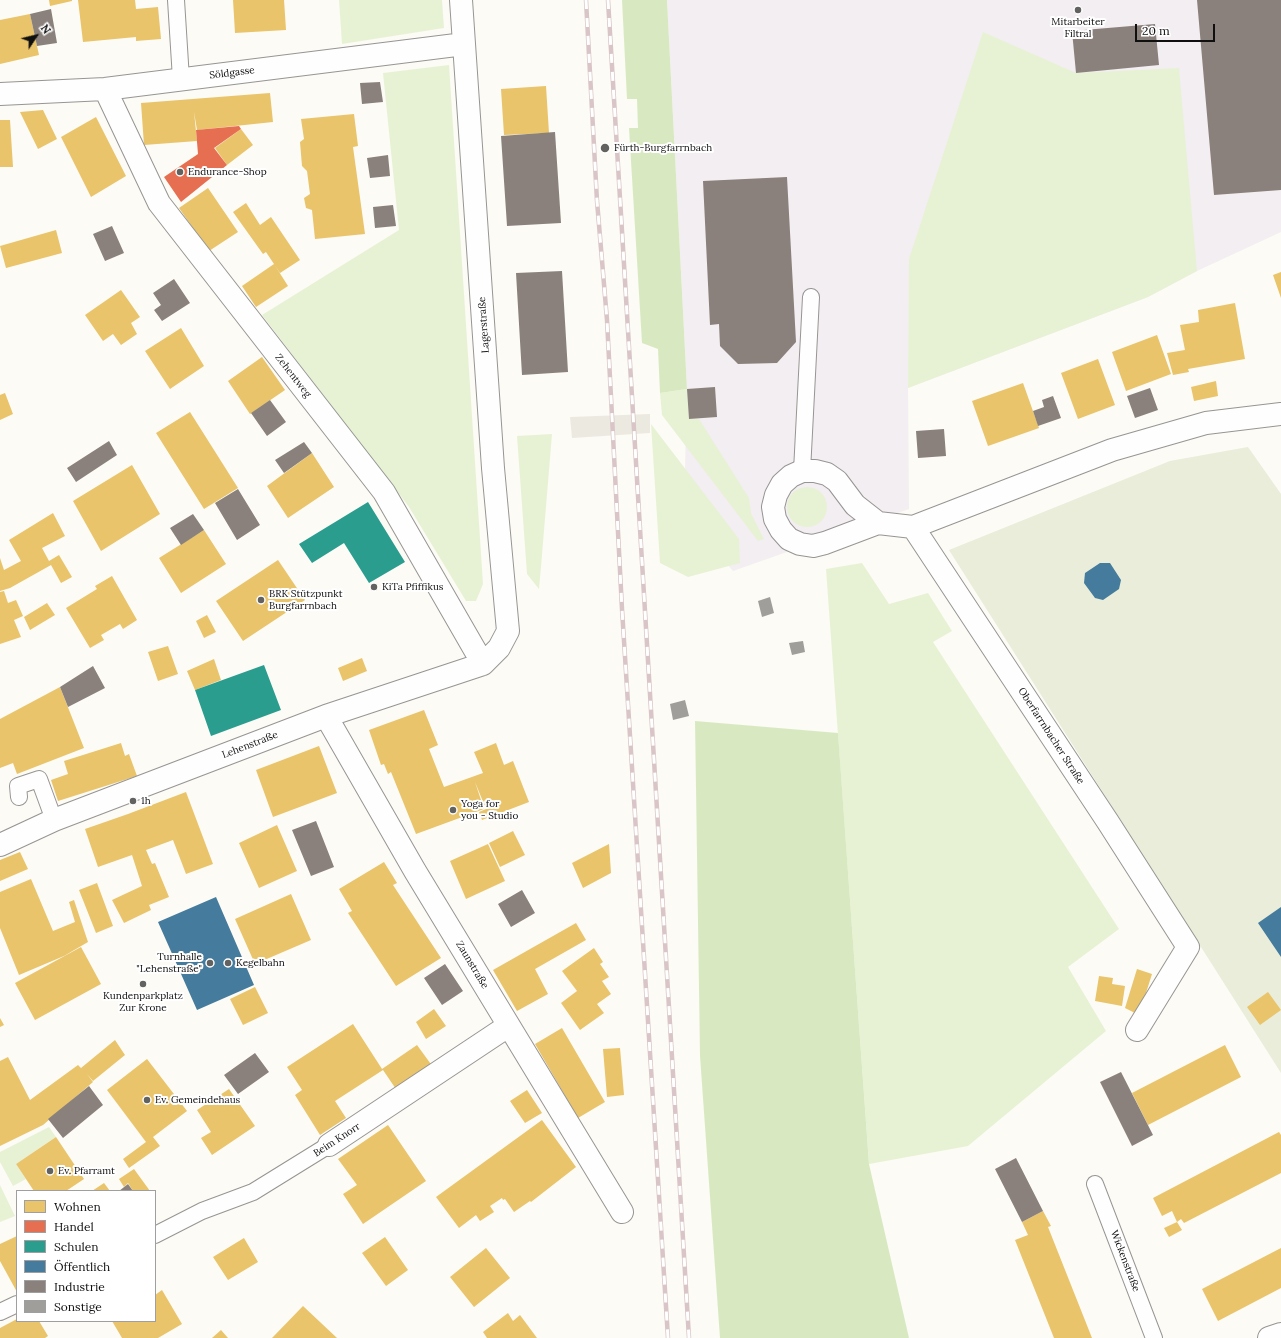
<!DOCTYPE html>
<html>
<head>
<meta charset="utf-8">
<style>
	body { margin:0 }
	#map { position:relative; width:1281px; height:1338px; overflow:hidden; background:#fcfbf5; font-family:Lora,serif }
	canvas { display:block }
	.legend { position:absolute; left:16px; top:1190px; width:140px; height:132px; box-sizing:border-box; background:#fff; border:1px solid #9f9f9f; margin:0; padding:5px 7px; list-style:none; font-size:12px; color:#0f0f0f }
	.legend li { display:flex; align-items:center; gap:8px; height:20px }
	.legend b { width:20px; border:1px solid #9f9f9f }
	.north { position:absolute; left:16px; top:16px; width:40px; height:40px; -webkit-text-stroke:3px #fff; paint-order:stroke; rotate:55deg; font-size:11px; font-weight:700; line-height:16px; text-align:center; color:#0f0f0f }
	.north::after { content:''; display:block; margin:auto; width:14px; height:18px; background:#0f0f0f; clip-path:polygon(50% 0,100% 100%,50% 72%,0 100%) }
	.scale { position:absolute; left:1135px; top:24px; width:80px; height:18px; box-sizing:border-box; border:2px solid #0f0f0f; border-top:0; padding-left:5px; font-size:12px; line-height:14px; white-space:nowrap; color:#0f0f0f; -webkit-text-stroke:3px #fff; paint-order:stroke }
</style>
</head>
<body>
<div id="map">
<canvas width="1281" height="1338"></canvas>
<ul class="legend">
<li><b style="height:11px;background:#e9c46a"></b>Wohnen</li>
<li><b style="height:11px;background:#e76f51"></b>Handel</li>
<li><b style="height:11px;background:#2a9d8f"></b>Schulen</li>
<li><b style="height:11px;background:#457b9d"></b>Öffentlich</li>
<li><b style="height:11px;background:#8a817c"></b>Industrie</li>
<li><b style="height:11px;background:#a09e9a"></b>Sonstige</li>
</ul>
<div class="north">N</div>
<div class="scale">20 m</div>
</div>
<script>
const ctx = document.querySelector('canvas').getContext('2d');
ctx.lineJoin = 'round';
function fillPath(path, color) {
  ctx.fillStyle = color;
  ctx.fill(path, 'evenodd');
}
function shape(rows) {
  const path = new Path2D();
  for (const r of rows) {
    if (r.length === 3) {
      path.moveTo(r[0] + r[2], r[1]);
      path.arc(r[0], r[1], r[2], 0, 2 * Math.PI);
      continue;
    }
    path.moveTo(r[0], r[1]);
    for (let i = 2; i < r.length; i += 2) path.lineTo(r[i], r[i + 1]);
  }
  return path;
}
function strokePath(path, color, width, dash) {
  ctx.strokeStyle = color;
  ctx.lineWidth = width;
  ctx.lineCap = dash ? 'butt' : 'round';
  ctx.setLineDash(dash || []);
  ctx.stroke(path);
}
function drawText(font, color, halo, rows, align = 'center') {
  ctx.font = font + ' Lora,serif';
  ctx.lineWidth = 4;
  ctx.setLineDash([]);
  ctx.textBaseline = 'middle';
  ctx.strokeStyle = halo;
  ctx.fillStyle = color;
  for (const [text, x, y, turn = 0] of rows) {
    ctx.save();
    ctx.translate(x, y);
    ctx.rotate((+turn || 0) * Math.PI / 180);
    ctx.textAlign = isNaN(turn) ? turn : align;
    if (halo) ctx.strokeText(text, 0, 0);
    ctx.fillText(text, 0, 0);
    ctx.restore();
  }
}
fillPath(shape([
	[667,0,1281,0,1281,232,1197,271,1148,297,908,388,909,509,733,571,684,512,687,389]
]), '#f3eef1');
fillPath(shape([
	[339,0,442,0,444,28,342,44],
	[983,32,1076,73,1179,68,1197,271,1148,297,908,388,909,259],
	[449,65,483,584,476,601,466,601,409,507,262,315,399,230,383,73],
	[687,389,689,419,699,419,749,498,751,513,764,539,758,541,662,415,660,393],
	[651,424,739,539,740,563,688,577,660,563],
	[552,434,541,567,539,589,527,574,517,436],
	[807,507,20],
	[862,563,889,604,928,593,952,631,933,642,1119,929,1068,967,1106,1031,968,1146,869,1164,826,569],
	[49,1127,56,1137,16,1164,26,1179,13,1186,0,1162,0,1152],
	[0,1185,15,1216,0,1222]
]), '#e7f2d5');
fillPath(shape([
	[622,0,667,0,687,389,660,393,658,349,642,343,629,128,638,128,637,99,627,99],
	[695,721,838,733,869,1164,909,1338,720,1338,700,1056]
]), '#d8e9c2');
fillPath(shape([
	[1248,447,1281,494,1281,1073,949,550,1170,461]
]), '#e9edd9');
fillPath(shape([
	[650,414,650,433,572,438,570,417]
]), '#ece9e0');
fillPath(shape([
	[49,0,72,0,72,1,50,6],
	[78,0,135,0,136,9,158,7,161,39,136,41,136,37,83,42],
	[233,0,284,0,286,30,235,33],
	[30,14,39,55,0,64,0,20],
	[546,86,549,133,504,135,501,89],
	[270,93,273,122,197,130,194,112,197,141,144,145,141,103],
	[43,110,57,139,38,149,20,112],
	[354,114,358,146,353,147,365,234,315,239,312,210,306,208,304,198,310,194,307,171,302,166,300,142,304,139,301,119],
	[96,117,126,176,91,197,61,137],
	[0,120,10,120,13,167,0,167],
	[241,129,253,145,227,165,215,148],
	[208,188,238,232,209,251,179,208],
	[246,203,260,225,271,217,300,260,280,273,266,252,263,254,233,212],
	[56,230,62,253,6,268,0,246],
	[274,264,288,286,256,307,242,286],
	[1281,272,1281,298,1273,275],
	[121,290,140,317,131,323,137,334,121,345,113,334,103,341,85,315],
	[1235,303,1245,359,1188,369,1189,372,1173,375,1167,353,1185,350,1180,325,1199,322,1198,310],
	[181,328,204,366,170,389,145,351],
	[1157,335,1171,374,1126,391,1112,352],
	[262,357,285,390,250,414,228,381],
	[1098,359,1115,405,1078,419,1061,373],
	[1216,381,1218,396,1194,401,1191,387],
	[1023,383,1039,428,988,446,972,401],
	[5,393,13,414,0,420,0,395],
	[190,412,238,488,204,509,156,433],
	[312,453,334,487,288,518,267,486],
	[132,465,160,514,101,551,73,501],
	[53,513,65,536,42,548,49,561,59,555,72,577,61,583,51,565,10,588,0,591,0,558,4,570,21,561,9,540],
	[204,530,226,564,181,593,159,558],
	[278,560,305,600,243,641,216,601],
	[112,576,137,620,123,629,120,624,101,635,104,640,90,648,66,608,97,589,95,586],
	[4,591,8,603,16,600,23,616,14,620,21,637,0,644,0,592],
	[47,603,55,615,30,630,24,617],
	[207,615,216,632,204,638,196,621],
	[168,646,178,674,158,681,148,652],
	[362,658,367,671,343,681,338,668],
	[214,659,221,680,195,690,187,671],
	[60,687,84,748,17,774,13,763,0,768,0,719],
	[424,710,438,745,429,749,444,787,483,773,474,752,496,743,504,765,513,761,529,802,482,820,479,812,486,809,475,782,484,809,416,834,391,772,388,774,384,764,381,765,369,730],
	[121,743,125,756,129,754,137,776,58,801,51,780,68,774,64,761],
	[319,746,337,793,273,817,256,770],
	[186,792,213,864,186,874,173,840,146,850,152,864,155,863,169,897,149,905,151,910,124,923,112,900,142,886,132,855,98,867,85,829,128,814,141,852,128,814],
	[277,825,297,871,259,888,239,843],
	[513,831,525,855,500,867,489,843],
	[488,844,505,881,466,899,450,861],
	[609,844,611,873,583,888,572,863],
	[20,852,28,869,0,881,0,860],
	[384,862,397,883,393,885,441,958,396,986,348,913,352,911,339,889],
	[31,879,53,931,75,922,69,902,74,900,88,942,64,956,19,975,0,928,0,892],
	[97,883,113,926,96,933,79,890],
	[291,894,311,940,255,964,235,919],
	[576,923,586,940,535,969,548,994,517,1011,493,970],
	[81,947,101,984,35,1020,15,983],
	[594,948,603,962,600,964,609,977,602,981,611,994,597,1004,604,1013,580,1030,561,1003,577,991,562,971],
	[1137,969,1152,974,1139,1015,1125,1008],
	[1099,976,1113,978,1112,984,1125,986,1122,1006,1095,1001],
	[255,987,268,1013,243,1025,230,999],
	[1268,992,1281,1010,1260,1025,1247,1007],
	[434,1009,446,1026,426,1039,416,1022],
	[0,1018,4,1025,0,1027],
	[353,1024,382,1069,417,1045,433,1067,398,1092,383,1070,335,1101,346,1118,320,1135,295,1095,302,1090,287,1067],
	[562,1028,605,1102,578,1118,535,1044],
	[115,1040,125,1055,93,1081,87,1074,93,1082,43,1125,0,1146,0,1061,8,1057,30,1100,78,1065,81,1068],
	[1225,1045,1241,1077,1148,1125,1132,1093],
	[620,1048,624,1095,607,1097,603,1049],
	[147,1059,187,1111,153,1137,160,1146,129,1168,123,1159,146,1142,107,1090],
	[229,1089,255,1126,212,1155,201,1138,211,1132,197,1110],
	[527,1090,542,1113,525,1123,510,1101],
	[542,1120,576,1167,531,1202,530,1201,514,1212,505,1199,503,1200,502,1198,490,1206,494,1212,480,1221,476,1215,459,1228,436,1197],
	[388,1125,426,1181,363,1224,343,1194,357,1185,338,1159],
	[1279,1132,1281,1135,1281,1173,1184,1223,1181,1219,1177,1222,1172,1211,1162,1216,1153,1198],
	[56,1137,84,1179,66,1191,34,1191,16,1164],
	[134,1169,150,1191,133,1191,128,1183,124,1187,119,1179],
	[104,1183,110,1191,92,1191],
	[1043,1211,1051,1226,1048,1227,1092,1338,1054,1338,1015,1240,1028,1235,1022,1222],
	[1177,1222,1182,1230,1169,1237,1164,1228],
	[17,1236,17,1292,0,1261,0,1244],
	[385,1237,408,1270,386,1286,362,1253],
	[244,1238,258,1262,228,1280,213,1257],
	[486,1248,510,1278,474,1307,450,1277],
	[1281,1248,1281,1288,1218,1321,1202,1289],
	[162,1290,182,1324,158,1338,122,1338,112,1321,155,1321,155,1295],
	[303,1306,337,1338,272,1338],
	[508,1313,513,1321,520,1315,537,1338,487,1338,483,1332],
	[17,1319,17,1321,39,1321,48,1336,45,1338,0,1338,0,1328],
	[221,1330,228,1338,212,1338]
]), '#e9c46a');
fillPath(shape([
	[239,126,241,129,214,148,227,165,181,202,164,177,198,154,196,130]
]), '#e76f51');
fillPath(shape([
	[368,502,405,562,369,583,344,543,312,563,299,544],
	[264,665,281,710,211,736,195,690]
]), '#2a9d8f');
fillPath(shape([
	[1100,563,1110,563,1121,580,1119,589,1103,600,1095,598,1084,583,1085,573],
	[216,897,254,985,197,1010,158,922],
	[1281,907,1281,957,1258,923]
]), '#457b9d');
fillPath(shape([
	[1197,0,1281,0,1281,190,1214,195],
	[51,9,57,43,37,46,30,14],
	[1155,24,1159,65,1076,73,1072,31],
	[380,82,383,102,362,104,360,83],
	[555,132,561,223,507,226,501,136],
	[388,155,390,176,370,178,367,158],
	[787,177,796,342,777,363,738,364,720,346,719,324,710,325,703,181],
	[393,205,396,226,375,228,373,207],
	[112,226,124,253,105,261,93,234],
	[562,271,568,372,522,375,516,273],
	[174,279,190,303,162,321,154,310,161,305,153,293],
	[715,387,717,417,689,419,687,389],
	[1150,388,1158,410,1135,418,1127,396],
	[1053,396,1061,418,1038,426,1033,411,1044,407,1042,400],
	[270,400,286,422,267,436,251,413],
	[944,429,946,456,918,458,916,431],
	[109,441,117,455,76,482,67,468],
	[304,442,312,453,284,473,275,460],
	[238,489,260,525,237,540,215,503],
	[193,514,204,530,181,545,170,528],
	[93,666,105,688,68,707,60,687],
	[316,821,334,867,311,876,292,830],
	[522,890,535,913,511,927,498,904],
	[445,964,463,991,442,1005,424,978],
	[255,1053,269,1072,238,1094,224,1075],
	[1121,1072,1153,1135,1132,1146,1100,1082],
	[89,1086,103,1105,63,1138,48,1119],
	[1016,1158,1043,1211,1022,1222,995,1169],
	[128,1184,133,1191,119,1191]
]), '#8a817c');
fillPath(shape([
	[770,597,774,613,762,617,758,601],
	[803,641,805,652,792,655,789,643],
	[685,700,689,716,673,720,670,704]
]), '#a09e9a');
const service = shape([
	[176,0,181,79],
	[802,471,811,297],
	[19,797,18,786,39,779,54,820],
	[1095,1184,1154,1338],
	[155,1235,202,1211,253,1192,329,1145],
	[0,1312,17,1304]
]);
const minor = shape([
	[105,89,159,203,384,492,483,664],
	[0,94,105,89,464,44],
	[878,523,855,505,837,481,827,474,815,471,802,471,791,476,782,484,776,495,773,507,775,519,781,530,789,539,800,544,813,546,825,543,878,523,913,527,1112,450,1206,423,1281,414],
	[913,527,1108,822,1188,947,1137,1030],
	[326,716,415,871,622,1212],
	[0,845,54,820,326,716,483,664,499,648,508,631,493,468,461,0],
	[329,1145,508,1026],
	[1269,1338,1281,1334]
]);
strokePath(service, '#969593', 18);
strokePath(minor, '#969593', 24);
strokePath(service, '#fffefe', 16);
strokePath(minor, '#fffefe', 22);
const rail = shape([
	[586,0,597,201,607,320,622,609,668,1338],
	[608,0,689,1338]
]);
strokePath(rail, '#d9c5c7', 4.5);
strokePath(rail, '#fff', 3, [9]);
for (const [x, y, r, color] of [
	[1078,10,4,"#626260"],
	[605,148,5,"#626260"],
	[180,172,4,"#626260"],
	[374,587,4,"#626260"],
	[261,600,4,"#626260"],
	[133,801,4,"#626260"],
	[453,810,4,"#626260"],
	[210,963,4,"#626260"],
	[228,963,4,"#626260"],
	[143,984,4,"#626260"],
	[147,1100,4,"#626260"],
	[50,1171,4,"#626260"]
]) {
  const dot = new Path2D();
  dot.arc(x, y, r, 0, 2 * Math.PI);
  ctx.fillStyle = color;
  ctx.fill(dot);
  strokePath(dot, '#fff', 1.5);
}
drawText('10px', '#0f0f0f', '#fff', [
	["Mitarbeiter",1078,22,"center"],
	["Filtral",1078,34,"center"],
	["Fürth-Burgfarrnbach",614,148],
	["Endurance-Shop",188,172],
	["KiTa Pfiffikus",382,587],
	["BRK Stützpunkt",269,594],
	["Burgfarrnbach",269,606],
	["1h",141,801],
	["Yoga for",461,804],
	["you - Studio",461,816],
	["Turnhalle",202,957,"right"],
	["\"Lehenstraße\"",202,969,"right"],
	["Kegelbahn",236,963],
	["Kundenparkplatz",143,996,"center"],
	["Zur Krone",143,1008,"center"],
	["Ev. Gemeindehaus",155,1100],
	["Ev. Pfarramt",58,1171]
], 'left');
drawText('10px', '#0f0f0f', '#fff', [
	["Söldgasse",232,73,-7],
	["Lagerstraße",484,325,-94],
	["Zehentweg",293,376,52],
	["Oberfarrnbacher Straße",1051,736,57],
	["Lehenstraße",250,745,-21],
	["Zaunstraße",472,965,59],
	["Beim Knorr",337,1140,-33],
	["Wickenstraße",1125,1261,69]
]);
</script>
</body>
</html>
